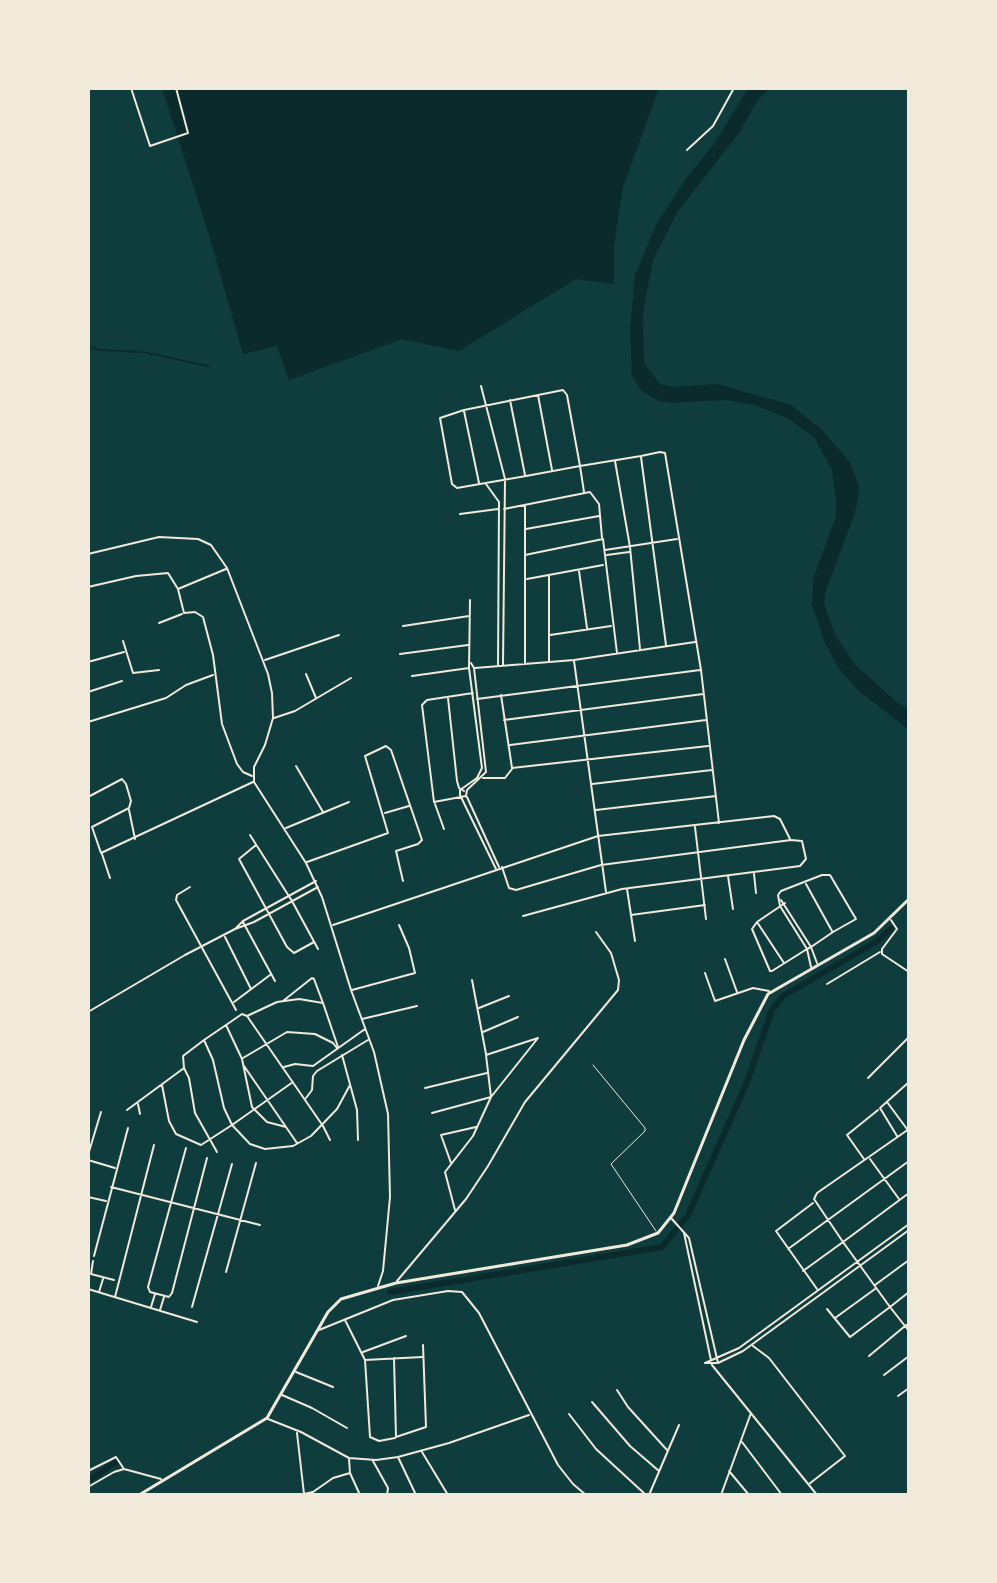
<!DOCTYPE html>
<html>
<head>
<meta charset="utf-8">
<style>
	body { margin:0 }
	#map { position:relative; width:997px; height:1583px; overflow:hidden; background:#0f3d3e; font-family:"IBM Plex Serif",serif }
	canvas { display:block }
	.frame { position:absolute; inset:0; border:90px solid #f1e9da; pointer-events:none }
</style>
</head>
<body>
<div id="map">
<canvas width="997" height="1583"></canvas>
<div class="frame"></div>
</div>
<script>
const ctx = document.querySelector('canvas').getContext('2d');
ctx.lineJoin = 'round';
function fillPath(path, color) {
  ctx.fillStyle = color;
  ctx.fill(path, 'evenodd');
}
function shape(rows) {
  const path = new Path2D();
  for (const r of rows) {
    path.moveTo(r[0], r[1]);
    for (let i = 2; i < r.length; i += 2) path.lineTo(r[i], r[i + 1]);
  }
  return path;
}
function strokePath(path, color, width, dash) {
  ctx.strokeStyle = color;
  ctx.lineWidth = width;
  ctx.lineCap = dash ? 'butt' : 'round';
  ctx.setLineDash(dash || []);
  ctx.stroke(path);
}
fillPath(shape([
	[162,88,659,88,623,187,614,244,614,284,576,279,459,351,402,339,289,380,277,346,243,354,209,235],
	[748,88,770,88,757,101,739,133,678,211,653,260,643,312,644,363,660,384,672,387,717,384,791,405,822,430,849,461,859,486,858,497,855,513,825,593,824,604,835,635,856,666,898,703,909,709,909,730,859,691,840,670,824,641,812,604,813,579,836,516,836,501,832,470,814,437,787,418,755,405,724,400,673,403,659,401,642,391,632,376,630,330,635,275,656,225,685,180,714,144]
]), '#0a2a2b');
strokePath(shape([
	[88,346,100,350,143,352,208,366]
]), '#0a2a2b', 2);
strokePath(shape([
	[390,1292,662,1247,688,1215,747,1082,772,1010,783,996,876,942,891,929],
	[88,1481,116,1462]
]), '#0a2a2b', 6);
strokePath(shape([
	[593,1065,645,1128,645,1131,611,1164,656,1231]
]), '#f1e9da', 1);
strokePath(shape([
	[131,88,150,146,188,133,176,88],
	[687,150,713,126,734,88],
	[481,386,505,479,503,665],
	[538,395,552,470],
	[510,400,525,475],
	[464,411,479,483],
	[641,457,666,645],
	[615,461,630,547,640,649],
	[486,484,499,502,498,666],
	[584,492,580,466,567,395,563,390,464,410,440,418,452,484,457,488,526,476,580,466,641,456,660,452,665,453,701,670,719,823],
	[504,509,590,492,599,504,602,538],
	[460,514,498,509],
	[526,529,599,516],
	[605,550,677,539],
	[88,554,159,537,198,539,211,545,227,568,268,674,272,693,273,718,265,745,254,767,254,782,306,863,322,897,351,990,374,1052,388,1114,390,1197,383,1271,378,1286],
	[525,555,603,539,617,653],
	[607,555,629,552],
	[579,571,587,628],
	[549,575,549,661],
	[527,579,603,565],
	[88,587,136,576,168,573,178,589,184,613,195,612,203,617,213,655,222,724,237,764,243,772,252,776],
	[178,589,226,569],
	[470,600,469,668,482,768,477,778,460,790,460,795,496,869],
	[159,623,182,614],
	[403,626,469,616],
	[550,635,611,626],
	[123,641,133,673,159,670],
	[400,654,468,645],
	[265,660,339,635],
	[574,661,606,892],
	[88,662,124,652],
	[471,663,474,668,486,772,467,790,466,796,434,802,422,705,427,700,473,693],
	[525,664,525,505],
	[475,668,574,660,695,642],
	[306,674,316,698],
	[412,676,469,668],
	[88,692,122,681],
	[501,695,512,768,708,746],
	[448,698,457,781,459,788,464,791],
	[477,699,700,670],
	[274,718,295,711,351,678],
	[504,720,703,694],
	[88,722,166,698,186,685,213,675],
	[510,745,706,720],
	[296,766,323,812],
	[483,778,505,778,512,769],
	[592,784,712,770],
	[88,797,122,779,126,784,131,801,129,808,92,827,101,853,253,782],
	[467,797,499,867],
	[435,804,444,829],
	[129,810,135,839],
	[596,810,716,796],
	[385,813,409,806],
	[695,827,706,919],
	[286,828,349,802],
	[250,835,292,901,318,949],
	[256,845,239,859,287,947,294,953,314,942],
	[102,854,110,878],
	[307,862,388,833,365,756,386,746,391,750,422,840,418,844,396,851,403,881],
	[502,867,509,888,516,890,601,865,791,840,802,841,806,859,800,866,622,889,523,916],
	[754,874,756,893],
	[728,876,733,909],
	[806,884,832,931],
	[190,887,177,895,176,900,236,1010],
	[627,889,635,941],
	[781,900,811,947,817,963],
	[631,915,705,905],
	[891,920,897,929,882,949,882,954,909,972],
	[243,922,275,981],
	[757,922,752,929,770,971,772,971,807,949,811,947,833,932,856,919,830,875,822,875,781,891,778,895,780,906,807,949,811,967],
	[333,925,598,836,774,816,780,819,790,839],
	[236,928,243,921,316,881],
	[225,937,251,989],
	[725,959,737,992],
	[784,963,757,922,785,903],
	[705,973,715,1001,753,988,769,991],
	[472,980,486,1054],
	[827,984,880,952],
	[352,990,415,973,409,948,399,925],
	[283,1001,312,978,314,979,323,1003],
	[234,1002,270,975],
	[479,1008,509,996],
	[88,1012,185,955,235,929,254,922,318,887],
	[247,1016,277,1002,299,999,323,1003,338,1047],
	[362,1019,417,1006],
	[226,1025,242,1014,247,1016,323,1126,330,1140],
	[483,1032,518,1017],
	[538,1038,491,1097,486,1055,538,1038],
	[204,1040,226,1025,242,1059,252,1107,267,1122,286,1127],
	[342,1055,357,1110,358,1140],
	[243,1058,287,1032,315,1034,333,1043,337,1048],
	[244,1066,297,1143],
	[284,1067,295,1064,313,1066,365,1029],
	[184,1068,183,1056,204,1040,213,1060,224,1108,232,1125,293,1082],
	[868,1078,909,1037],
	[162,1085,169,1121,176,1134,201,1145,232,1125,250,1144,265,1149,293,1146,311,1136,337,1109,350,1085],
	[425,1088,487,1073],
	[306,1098,312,1090,313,1076,317,1071,368,1040],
	[887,1102,907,1129],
	[138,1104,140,1114],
	[127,1110,184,1068,189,1078,195,1113,217,1152],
	[432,1113,491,1097,473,1136,445,1172,455,1210],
	[909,1129,817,1193,814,1199,843,1242,909,1193],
	[897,1136,880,1108,909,1082],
	[186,1148,148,1287,150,1292,169,1297,172,1293,207,1158],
	[88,1155,101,1112],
	[864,1159,847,1135,878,1110],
	[870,1159,899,1199],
	[88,1160,115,1168],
	[451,1163,441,1135,476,1127],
	[111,1187,260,1225],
	[88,1197,106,1201],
	[813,1203,776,1231,817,1289],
	[671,1218,689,1238,718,1363],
	[684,1233,712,1365,817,1495],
	[788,1249,909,1161],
	[94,1256,128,1128],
	[93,1261,91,1274,114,1280],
	[803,1271,843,1242,890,1307,909,1292],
	[226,1272,256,1163],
	[397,1281,466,1199,488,1166,525,1102,618,990,619,980,611,953,596,932],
	[875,1285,909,1260],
	[88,1289,197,1322],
	[99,1292,103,1279],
	[115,1297,154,1145],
	[151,1307,155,1294],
	[192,1307,232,1164],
	[827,1309,850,1337,890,1307,905,1326,909,1324],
	[160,1310,164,1297],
	[835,1318,875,1289],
	[345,1320,365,1360,370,1437,379,1441,395,1438],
	[319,1330,393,1300,448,1291,462,1292,479,1313,558,1465,573,1484,586,1495],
	[753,1346,769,1358,845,1456,809,1484],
	[363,1352,406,1336],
	[869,1356,905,1326,909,1331],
	[394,1358,396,1437,426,1427,423,1345],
	[365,1360,422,1357],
	[705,1363,739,1348,909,1224],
	[706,1363,718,1363,743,1351,909,1230],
	[296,1372,333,1387],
	[884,1375,909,1356],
	[617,1390,628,1407,667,1450],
	[282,1395,312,1408,347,1428],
	[898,1396,909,1388],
	[592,1402,630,1446,659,1471],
	[569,1414,596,1449,646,1495],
	[268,1419,301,1432,349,1458,376,1460,398,1457,449,1443,529,1415],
	[297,1433,304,1494],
	[742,1442,782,1495],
	[422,1452,448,1495],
	[398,1457,416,1495],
	[349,1459,350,1473],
	[373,1461,388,1488,387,1495],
	[88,1471,116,1457,124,1469],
	[729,1471,749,1495],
	[88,1487,114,1472,124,1469,161,1479],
	[304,1494,313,1492,333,1478,350,1473,360,1495],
	[649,1495,679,1425],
	[721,1495,751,1413]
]), '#f1e9da', 2);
strokePath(shape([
	[139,1495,267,1418,328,1312,341,1299,396,1283,627,1245,658,1233,674,1213,744,1040,768,994,874,933,909,899]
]), '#f1e9da', 3);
</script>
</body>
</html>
